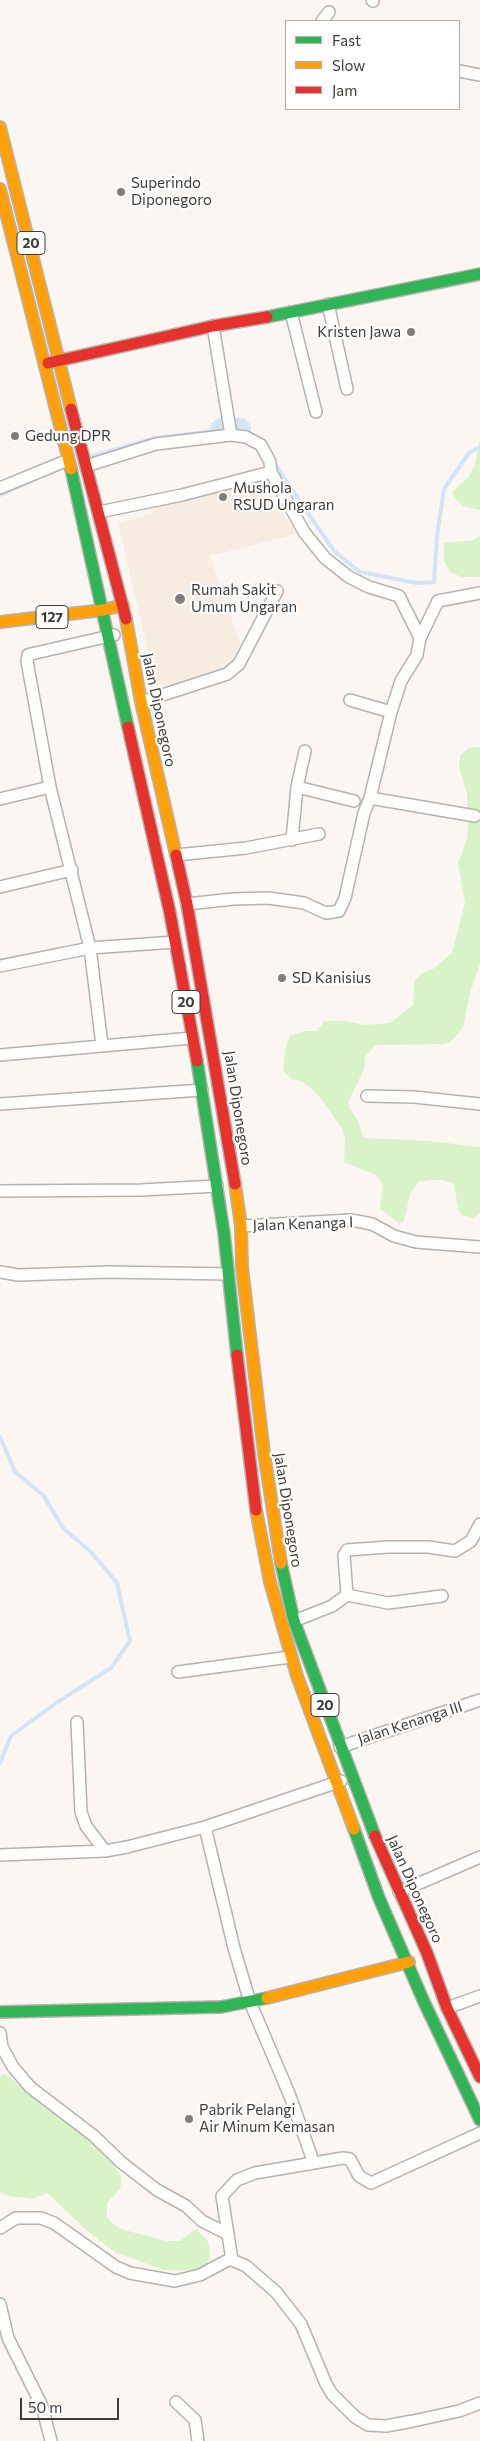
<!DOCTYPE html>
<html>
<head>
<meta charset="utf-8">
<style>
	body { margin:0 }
	#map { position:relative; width:480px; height:2441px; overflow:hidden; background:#fbf6f2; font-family:Commissioner,sans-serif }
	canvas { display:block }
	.legend { position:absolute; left:285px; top:20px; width:175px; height:90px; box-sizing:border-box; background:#fff; border:1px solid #b2b1b0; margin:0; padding:6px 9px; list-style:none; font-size:15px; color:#3f3c39 }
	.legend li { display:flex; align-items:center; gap:10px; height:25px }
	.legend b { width:25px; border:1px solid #b2b1b0 }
	.scale { position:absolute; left:20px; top:2398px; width:99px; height:22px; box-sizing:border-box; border:2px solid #3f3c39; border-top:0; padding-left:6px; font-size:15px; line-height:18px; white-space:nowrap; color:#3f3c39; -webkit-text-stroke:4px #fff; paint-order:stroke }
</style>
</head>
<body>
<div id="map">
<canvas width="480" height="2441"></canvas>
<ul class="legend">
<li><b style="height:6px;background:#30b455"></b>Fast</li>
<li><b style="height:6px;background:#ff9f0a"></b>Slow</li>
<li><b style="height:6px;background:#e5322d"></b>Jam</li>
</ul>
<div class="scale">50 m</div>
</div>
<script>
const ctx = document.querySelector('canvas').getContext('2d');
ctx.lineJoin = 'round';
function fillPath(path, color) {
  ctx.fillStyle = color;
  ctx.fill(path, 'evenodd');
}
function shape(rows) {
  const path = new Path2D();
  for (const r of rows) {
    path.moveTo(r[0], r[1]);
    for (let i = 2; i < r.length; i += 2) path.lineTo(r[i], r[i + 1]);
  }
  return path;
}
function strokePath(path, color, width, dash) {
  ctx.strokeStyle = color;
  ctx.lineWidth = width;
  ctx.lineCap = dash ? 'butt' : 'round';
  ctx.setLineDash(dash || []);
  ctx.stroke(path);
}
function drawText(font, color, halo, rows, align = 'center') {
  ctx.font = font + ' Commissioner,sans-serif';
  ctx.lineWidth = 4.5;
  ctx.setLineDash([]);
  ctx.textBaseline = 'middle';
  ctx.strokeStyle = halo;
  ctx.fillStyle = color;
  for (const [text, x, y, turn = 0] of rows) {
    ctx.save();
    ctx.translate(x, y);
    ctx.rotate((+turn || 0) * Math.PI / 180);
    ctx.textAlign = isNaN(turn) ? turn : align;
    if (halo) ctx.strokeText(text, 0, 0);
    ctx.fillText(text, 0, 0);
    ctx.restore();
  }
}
fillPath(shape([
	[256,483,274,500,296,534,210,556,240,643,236,659,227,668,158,694,118,523,154,513,150,499]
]), '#f6ece1');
fillPath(shape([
	[480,437,480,510,462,506,454,497,453,491,469,476,475,465],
	[480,535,480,577,461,577,450,572,444,561,444,543,474,540],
	[480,747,480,964,470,993,463,1028,450,1042,444,1044,375,1045,365,1057,364,1069,349,1100,349,1107,358,1121,364,1138,430,1141,480,1147,480,1213,473,1218,462,1215,458,1209,454,1184,443,1180,431,1180,418,1182,410,1195,404,1221,399,1223,380,1209,383,1185,376,1175,344,1162,345,1139,342,1128,321,1099,313,1090,303,1082,291,1079,283,1070,286,1047,290,1036,304,1031,317,1031,324,1021,345,1021,364,1025,390,1023,413,1005,414,982,422,973,433,969,452,953,465,903,458,863,467,839,468,827,467,794,459,767,460,755,469,748],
	[5,2074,63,2121,81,2131,114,2164,121,2177,121,2183,120,2189,107,2203,107,2217,111,2222,121,2229,166,2241,180,2241,196,2229,207,2240,209,2246,210,2257,205,2268,199,2271,164,2270,128,2257,116,2253,87,2231,48,2193,32,2199,9,2196,0,2192,0,2076]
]), '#d9f3c9');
strokePath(shape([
	[89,457,155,438,222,430],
	[274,463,334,551,360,572,417,583,434,582,437,536,444,489,469,453,480,447],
	[0,495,30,482],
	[0,1437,15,1472,44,1496,63,1528,91,1552,117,1583,130,1641,111,1668,56,1703,11,1736,0,1763]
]), '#d4e4f7', 4);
strokePath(shape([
	[222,430,239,430]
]), '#d4e4f7', 24);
const street = shape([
	[372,0,373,1],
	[322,21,329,12],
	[459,71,480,75],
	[328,304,347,389],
	[291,312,316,412],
	[213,326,231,435],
	[86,466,156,444,231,435,246,437,261,445,270,462,271,472],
	[0,488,68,460],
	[99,512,182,495,271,472,304,532,325,558,349,577,369,587,399,596,420,638],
	[350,700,391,712],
	[141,702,227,674,239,664,277,591],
	[305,751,297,787,354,801],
	[370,798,475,816],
	[0,799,50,787],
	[292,840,297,787],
	[176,855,246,848,319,834],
	[0,887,72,870],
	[187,904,233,899,268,898,304,903,326,913,339,911,345,898,364,813,370,798,391,712,401,681,417,655,420,638,438,601,480,593],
	[0,966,90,948,175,942],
	[102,1045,90,948,50,787,27,661,28,655,31,654,114,635],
	[0,1055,192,1038],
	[367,1096,414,1097,480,1104],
	[0,1104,202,1090],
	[0,1191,141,1190,217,1186],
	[241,1226,351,1220,372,1224,394,1236,416,1242,480,1247],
	[0,1272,18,1275,109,1272,228,1274],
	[347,1595,388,1603,442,1596],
	[294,1621,332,1606,347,1595,344,1555,347,1550,388,1547,428,1547,455,1551,471,1541,480,1524],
	[178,1672,290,1657],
	[77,1722,81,1812,86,1826,105,1851],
	[340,1747,480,1700],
	[205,1827,234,1948,250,2002,290,2096,312,2158,310,2164],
	[0,1855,105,1851,127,1847,205,1827,341,1781],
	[399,1892,480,1857],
	[447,2008,480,1996],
	[0,2033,2,2047,13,2067,30,2087,94,2136,122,2163,157,2190,186,2206,202,2221,228,2234],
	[0,2228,16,2218,41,2218,54,2223,116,2267,130,2273,175,2281,200,2275,228,2260,232,2260,246,2266,276,2292,301,2324,326,2384,332,2394,355,2417,368,2425,386,2426,413,2421,459,2411,480,2403],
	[232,2260,222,2196,237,2180,255,2173,343,2158,350,2159,359,2176,371,2183,480,2133],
	[0,2304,8,2338,42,2406,51,2441],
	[176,2402,195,2420,198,2441]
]);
const fast = shape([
	[267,317,480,274],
	[71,469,128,727],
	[197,1061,224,1233,237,1355],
	[281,1563,294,1621,375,1836],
	[354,1829,379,1898,424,2002,480,2120],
	[0,2012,221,2007,267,1998]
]);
const slow = shape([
	[0,127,71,409],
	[0,189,71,469],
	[126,619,141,702,176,855],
	[0,622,103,610,123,605],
	[235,1184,241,1226,242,1267,264,1453,281,1563],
	[256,1510,270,1582,297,1676,354,1829],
	[267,1998,409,1962]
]);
const jam = shape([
	[48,363,213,326,267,317],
	[71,409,126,619],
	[128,727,170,913,197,1061],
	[176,855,187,904,235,1184],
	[237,1355,256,1510],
	[375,1836,427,1953,447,2008,480,2077]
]);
strokePath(street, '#b6b2af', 14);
strokePath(fast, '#b6b2af', 14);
strokePath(slow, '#b6b2af', 14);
strokePath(jam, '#b6b2af', 14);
strokePath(street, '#fefefd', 11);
strokePath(fast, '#30b455', 11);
strokePath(slow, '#ff9f0a', 11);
strokePath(jam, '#e5322d', 11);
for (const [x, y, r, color] of [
	[121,192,5,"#817d7a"],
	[411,332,5,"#817d7a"],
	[15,436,5,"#817d7a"],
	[223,497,5,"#817d7a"],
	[180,599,6,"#817d7a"],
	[282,978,5,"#817d7a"],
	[189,2119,5,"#817d7a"]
]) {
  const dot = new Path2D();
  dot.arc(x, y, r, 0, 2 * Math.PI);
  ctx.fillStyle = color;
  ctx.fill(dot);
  strokePath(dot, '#fff', 2);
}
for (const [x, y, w] of [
	[31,243,28],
	[52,617,32],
	[186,1002,28],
	[325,1705,28]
]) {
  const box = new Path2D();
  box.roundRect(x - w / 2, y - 11.5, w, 23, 4);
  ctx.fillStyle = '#fff';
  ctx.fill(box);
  strokePath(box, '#3f3c39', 1);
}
drawText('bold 14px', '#3f3c39', null, [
	["20",31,243],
	["127",52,617],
	["20",186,1002],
	["20",325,1705]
]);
drawText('15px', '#3f3c39', '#fff', [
	["Superindo",131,183],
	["Diponegoro",131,200],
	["Kristen Jawa",401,332,"right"],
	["Gedung DPR",25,436],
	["Mushola",233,488],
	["RSUD Ungaran",233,505],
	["Rumah Sakit",191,590],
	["Umum Ungaran",191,607],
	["SD Kanisius",292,978],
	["Pabrik Pelangi",199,2110],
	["Air Minum Kemasan",199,2127]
], 'left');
drawText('15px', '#3f3c39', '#fff', [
	["Jalan Diponegoro",159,710,78],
	["Jalan Diponegoro",238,1108,81],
	["Jalan Kenanga I",303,1224,-2],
	["Jalan Diponegoro",288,1510,81],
	["Jalan Kenanga III",410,1723,-18],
	["Jalan Diponegoro",415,1889,66]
]);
</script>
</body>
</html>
